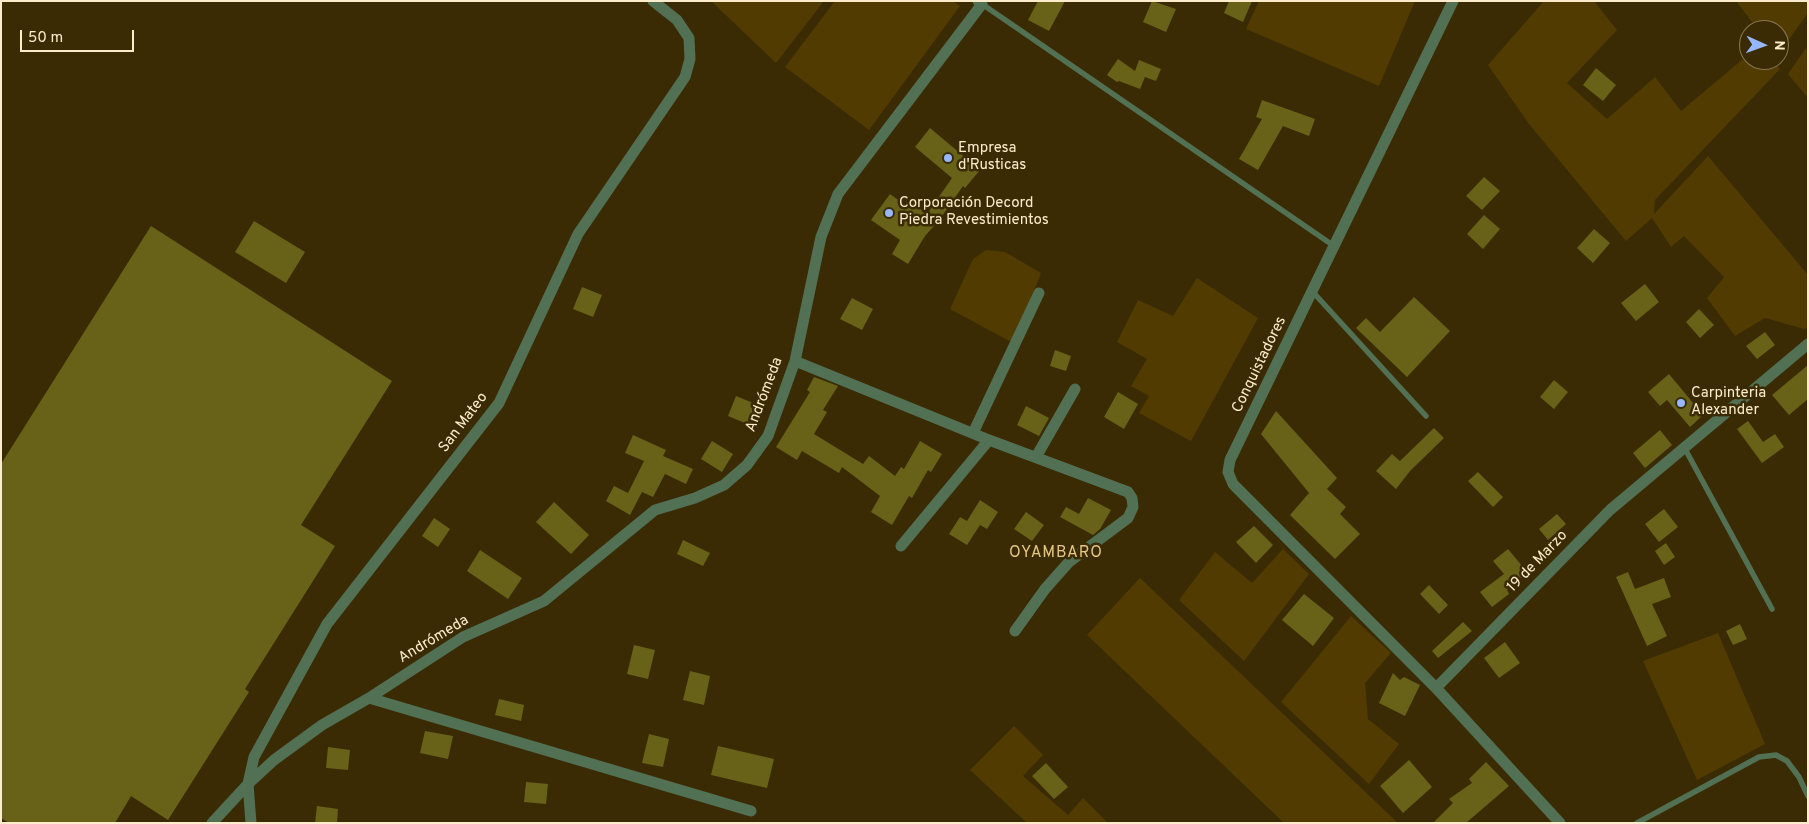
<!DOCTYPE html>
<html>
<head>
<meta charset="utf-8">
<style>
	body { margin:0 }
	#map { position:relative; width:1809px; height:824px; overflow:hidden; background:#3a2b05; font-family:Overpass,sans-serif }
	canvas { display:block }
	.frame { position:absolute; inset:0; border:2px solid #fceccb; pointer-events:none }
	.north { position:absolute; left:1739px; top:20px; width:50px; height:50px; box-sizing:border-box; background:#3a2b05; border:1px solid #887854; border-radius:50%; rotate:92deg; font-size:14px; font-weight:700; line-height:20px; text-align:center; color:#fceccb }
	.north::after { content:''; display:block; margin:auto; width:18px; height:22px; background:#96b6fd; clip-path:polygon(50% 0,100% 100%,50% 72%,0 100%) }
	.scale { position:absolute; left:20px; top:30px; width:114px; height:22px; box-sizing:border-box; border:2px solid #fceccb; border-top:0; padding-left:6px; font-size:15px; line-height:18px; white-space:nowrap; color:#fceccb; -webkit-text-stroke:4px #3a2b05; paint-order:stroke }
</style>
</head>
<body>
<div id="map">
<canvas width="1809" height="824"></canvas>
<div class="frame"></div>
<div class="north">N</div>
<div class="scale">50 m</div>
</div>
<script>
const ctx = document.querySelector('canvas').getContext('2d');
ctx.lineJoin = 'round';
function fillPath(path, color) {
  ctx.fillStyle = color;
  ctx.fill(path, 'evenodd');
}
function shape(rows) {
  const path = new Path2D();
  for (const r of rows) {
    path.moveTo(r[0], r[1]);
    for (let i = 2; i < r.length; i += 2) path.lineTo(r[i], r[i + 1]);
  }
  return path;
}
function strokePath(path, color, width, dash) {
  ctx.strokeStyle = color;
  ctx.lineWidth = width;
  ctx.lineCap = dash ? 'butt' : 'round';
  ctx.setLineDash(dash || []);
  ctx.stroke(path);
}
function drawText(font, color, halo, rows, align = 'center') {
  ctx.font = font + ' Overpass,sans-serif';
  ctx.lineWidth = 5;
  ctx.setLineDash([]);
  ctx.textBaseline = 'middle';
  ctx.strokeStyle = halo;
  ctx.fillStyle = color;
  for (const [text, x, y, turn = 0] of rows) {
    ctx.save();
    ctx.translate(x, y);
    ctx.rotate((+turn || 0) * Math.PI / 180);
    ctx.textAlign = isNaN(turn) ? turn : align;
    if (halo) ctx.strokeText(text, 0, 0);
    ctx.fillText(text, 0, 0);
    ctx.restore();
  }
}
fillPath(shape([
	[711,1,824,1,776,63],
	[835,1,953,1,960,6,869,130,785,67],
	[1259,1,1415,1,1379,86,1246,29],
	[1544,1,1594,1,1617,30,1567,83,1607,119,1655,77,1681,111,1749,54,1749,60,1773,60,1780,69,1655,200,1654,214,1708,156,1808,275,1808,327,1804,329,1765,318,1735,336,1707,298,1724,277,1684,236,1671,247,1652,218,1626,241,1529,124,1488,65],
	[1736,1,1808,1,1808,13,1779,53,1779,30,1758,30],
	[1806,48,1808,50,1808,98,1788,74],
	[986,250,1005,252,1041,273,1013,343,950,309,973,259],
	[1197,278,1258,318,1191,441,1139,413,1149,396,1131,386,1147,359,1117,342,1138,300,1173,316],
	[1283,549,1309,574,1244,661,1179,600,1215,552,1252,583],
	[1140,578,1398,823,1284,823,1087,635],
	[1351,616,1391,653,1365,683,1368,719,1399,744,1369,784,1281,702],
	[1718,633,1765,744,1697,780,1643,661],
	[1014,726,1043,755,1023,776,1068,815,1083,798,1108,823,1027,823,970,770]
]), '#513b01');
fillPath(shape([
	[1038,1,1065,1,1049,31,1028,20],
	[1152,1,1176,9,1166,32,1143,22],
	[1229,1,1252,1,1243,22,1224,13],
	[1118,59,1135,71,1139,60,1161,69,1156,81,1145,77,1140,89,1119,81,1117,82,1107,75],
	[1596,68,1616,85,1603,101,1583,85],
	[1262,100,1315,119,1309,136,1283,126,1258,170,1239,159,1262,119,1256,117],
	[930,128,980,170,965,188,963,186,940,219,925,236,908,264,892,254,900,240,871,220,890,194,908,207,912,202,927,214,952,178,915,147],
	[1484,177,1500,191,1482,210,1466,196],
	[1484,215,1500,229,1483,249,1467,234],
	[254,221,305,252,286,283,235,252],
	[151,226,392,381,301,525,335,546,245,689,249,692,168,820,131,796,115,823,9,823,1,818,1,464],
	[1594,229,1610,243,1593,263,1577,248],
	[1645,284,1659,302,1636,321,1621,303],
	[582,287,602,295,593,317,573,309],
	[1414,297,1450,331,1407,377,1356,328,1366,318,1380,332],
	[852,298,873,309,862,330,840,319],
	[1699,309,1714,325,1700,338,1686,322],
	[1765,332,1775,345,1757,359,1746,346],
	[1055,350,1071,356,1066,371,1050,366],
	[1808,365,1808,399,1789,415,1772,395],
	[1669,374,1703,415,1690,427,1667,400,1660,406,1648,392],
	[814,377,838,386,823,410,827,412,814,434,863,464,869,456,895,476,901,467,904,469,920,441,942,454,931,472,928,470,912,498,909,496,892,525,871,512,880,496,842,467,839,473,802,451,797,460,776,447,810,392,807,390],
	[1554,380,1568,392,1554,409,1540,397],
	[1118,392,1138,404,1124,429,1104,417],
	[736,396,765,408,757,428,728,416],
	[1026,406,1049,418,1039,436,1017,425],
	[1276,411,1337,478,1327,489,1346,507,1340,514,1360,534,1335,559,1290,515,1309,493,1261,434],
	[1748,421,1763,442,1775,434,1784,447,1762,463,1737,429],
	[1434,428,1444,438,1410,471,1396,489,1376,471,1392,454,1400,461],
	[1660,430,1672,445,1645,468,1633,453],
	[633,435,666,450,663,456,693,469,686,484,665,474,653,497,642,492,630,515,606,501,614,486,628,493,644,461,625,453],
	[712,441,733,454,722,472,701,459],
	[1478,472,1503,497,1493,507,1468,481],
	[1088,498,1111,510,1100,529,1093,535,1060,517,1066,507,1079,514],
	[980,500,998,512,987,529,980,525,967,545,949,534,960,517,967,521],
	[554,502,589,535,571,554,536,522],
	[1664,509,1678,527,1659,542,1645,524],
	[1026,512,1044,525,1032,541,1014,529],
	[1557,514,1566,524,1548,540,1539,529],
	[434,518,450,529,438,547,422,536],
	[1254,526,1273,545,1256,563,1236,542],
	[683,540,710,553,703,566,677,554],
	[1666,543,1675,557,1664,565,1655,551],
	[1508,549,1527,572,1507,590,1509,594,1492,607,1480,592,1504,574,1493,561],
	[480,550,522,578,508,599,467,571],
	[1628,572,1635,589,1664,578,1671,597,1652,604,1667,636,1647,646,1616,577],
	[1429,585,1448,605,1439,614,1420,594],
	[1304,594,1334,618,1313,646,1282,620],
	[1463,622,1472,631,1438,658,1432,651],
	[1740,624,1747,639,1733,645,1726,631],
	[1505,642,1520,663,1499,678,1484,658],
	[634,645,655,650,648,679,627,674],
	[690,671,710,676,704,705,683,700],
	[1393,673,1400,680,1404,677,1420,685,1405,716,1379,703],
	[499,699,524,705,521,721,495,715],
	[425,731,453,736,448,759,420,753],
	[649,734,669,739,663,767,642,763],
	[718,746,774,759,767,788,711,775],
	[328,747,350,750,348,770,326,768],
	[1409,760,1432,787,1403,813,1380,786],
	[1486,762,1509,786,1466,823,1433,823,1453,803,1449,799,1472,783,1469,779],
	[1046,763,1068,787,1054,799,1032,776],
	[526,782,548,784,546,804,524,802],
	[317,806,338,809,337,823,315,823]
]), '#676217');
strokePath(shape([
	[982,4,1334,246],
	[1312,291,1426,416],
	[1684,447,1772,609],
	[1637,823,1759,757,1776,755,1787,761,1799,777,1808,796]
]), '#527053', 5.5);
strokePath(shape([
	[795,361,989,440,1128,492,1132,498,1133,507,1128,518,1069,562,1045,589,1015,631],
	[973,433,1039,293],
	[1036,457,1075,389],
	[901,546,989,440],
	[1436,688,1233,484,1228,472,1230,460,1453,1],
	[369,698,751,811],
	[212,823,248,784,254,757,327,624,499,403,578,234,685,77,690,59,689,38,677,20,653,1],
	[251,823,248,784,274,760,322,725,369,698,463,637,544,601,655,510,695,498,724,485,747,465,768,436,795,361,821,237,838,194,982,4,978,1],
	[1560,823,1436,688,1610,510,1808,344]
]), '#527053', 11);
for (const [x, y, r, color] of [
	[948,158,5,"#96b6fd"],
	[889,213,5,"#96b6fd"],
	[1681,403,5,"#96b6fd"]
]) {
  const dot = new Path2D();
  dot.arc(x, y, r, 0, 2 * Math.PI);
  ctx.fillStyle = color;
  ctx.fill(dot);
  strokePath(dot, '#3a2b05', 2);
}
drawText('15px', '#fceccb', '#3a2b05', [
	["Empresa",958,149],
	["d'Rusticas",958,166],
	["Corporación Decord",899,204],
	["Piedra Revestimientos",899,221],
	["Carpinteria",1691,394],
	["Alexander",1691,411]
], 'left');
drawText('15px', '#fceccb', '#3a2b05', [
	["Conquistadores",1260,365,-64],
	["Andrómeda",765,395,-69],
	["San Mateo",464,423,-53],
	["19 de Marzo",1538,562,-46],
	["Andrómeda",434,640,-31]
]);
ctx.letterSpacing = '1px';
drawText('16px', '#e6c783', '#3a2b05', [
	["OYAMBARO",1056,554]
]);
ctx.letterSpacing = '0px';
</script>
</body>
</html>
